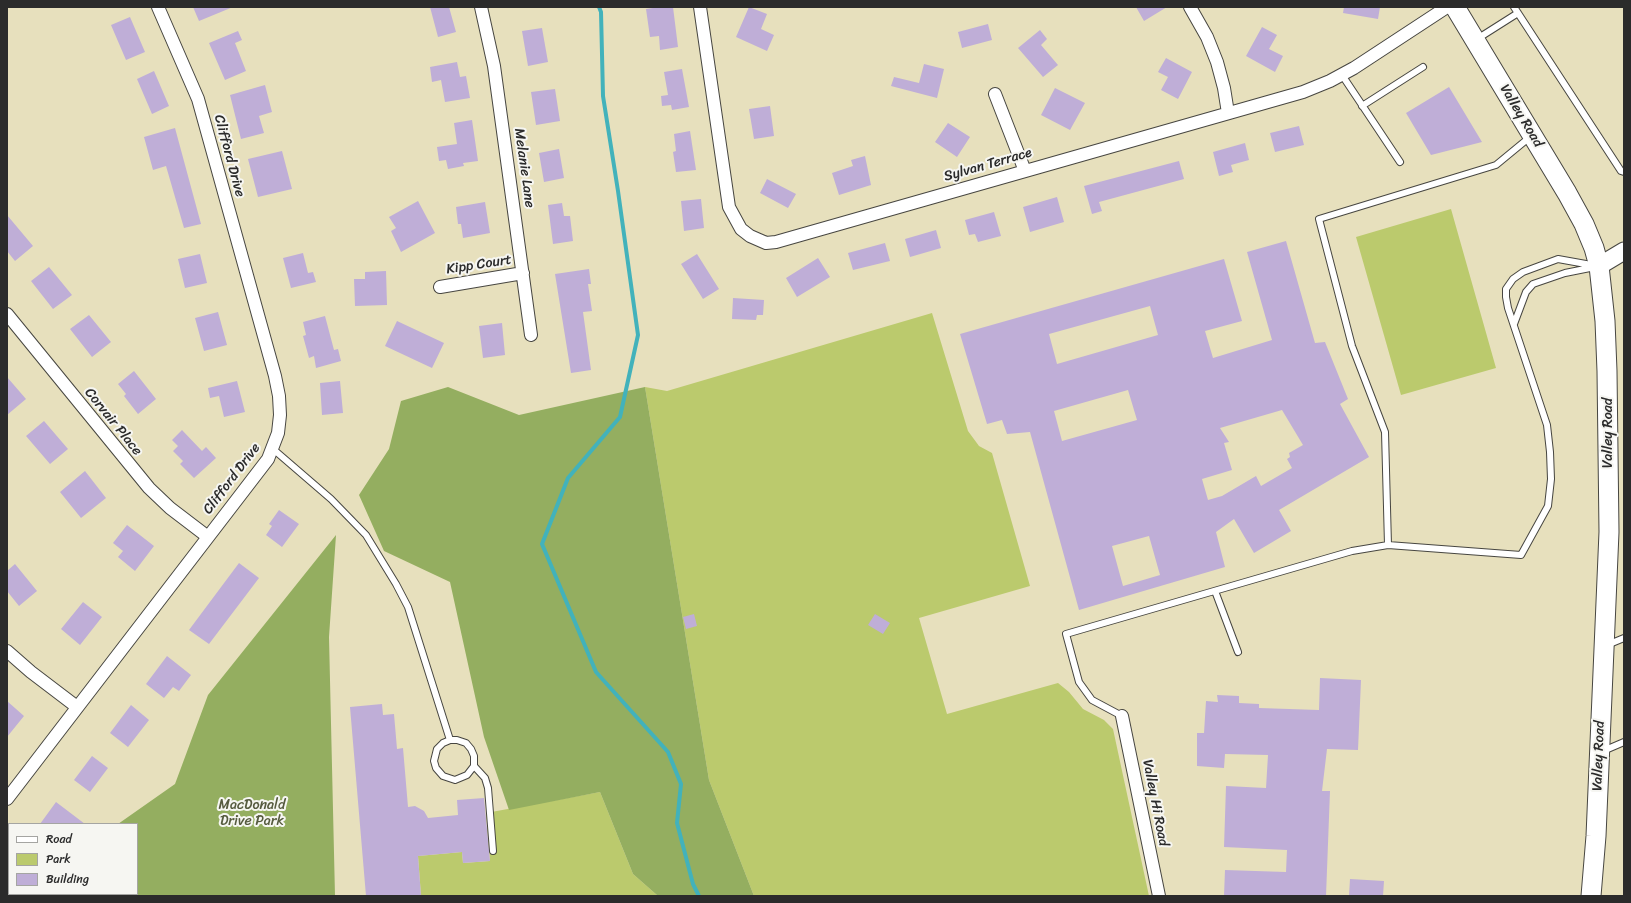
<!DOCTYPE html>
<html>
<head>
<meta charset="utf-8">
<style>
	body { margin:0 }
	#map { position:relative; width:1631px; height:903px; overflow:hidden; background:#e7e0bd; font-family:Sriracha,sans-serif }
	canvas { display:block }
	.frame { position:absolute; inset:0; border:8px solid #2b2b2b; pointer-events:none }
	.legend { position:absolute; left:8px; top:823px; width:130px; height:72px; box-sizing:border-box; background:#f6f6f2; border:1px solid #a5a5a2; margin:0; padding:5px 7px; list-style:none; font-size:12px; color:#2b2b2b }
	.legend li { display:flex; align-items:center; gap:8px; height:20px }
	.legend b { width:20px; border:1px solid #a5a5a2 }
</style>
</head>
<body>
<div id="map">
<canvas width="1631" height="903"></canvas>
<div class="frame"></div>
<ul class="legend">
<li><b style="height:5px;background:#fff"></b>Road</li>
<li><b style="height:11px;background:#bbca6d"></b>Park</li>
<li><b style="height:11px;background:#bfaed7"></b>Building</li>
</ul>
</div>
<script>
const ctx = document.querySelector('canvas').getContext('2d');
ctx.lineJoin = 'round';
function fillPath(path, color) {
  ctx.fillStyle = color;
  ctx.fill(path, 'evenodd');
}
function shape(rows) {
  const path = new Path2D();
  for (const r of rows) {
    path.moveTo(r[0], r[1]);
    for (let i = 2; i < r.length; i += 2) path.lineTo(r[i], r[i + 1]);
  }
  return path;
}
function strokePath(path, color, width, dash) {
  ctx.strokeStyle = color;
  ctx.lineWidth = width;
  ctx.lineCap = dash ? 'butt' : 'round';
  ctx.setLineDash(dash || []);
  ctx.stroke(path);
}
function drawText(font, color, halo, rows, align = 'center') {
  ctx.font = font + ' Sriracha,sans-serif';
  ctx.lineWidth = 4;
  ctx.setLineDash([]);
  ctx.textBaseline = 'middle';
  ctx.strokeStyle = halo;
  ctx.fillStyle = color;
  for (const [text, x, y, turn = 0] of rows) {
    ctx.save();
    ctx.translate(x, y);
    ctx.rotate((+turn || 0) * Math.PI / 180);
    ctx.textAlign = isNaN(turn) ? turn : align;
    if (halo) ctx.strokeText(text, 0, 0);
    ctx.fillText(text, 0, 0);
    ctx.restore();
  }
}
fillPath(shape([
	[1451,209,1496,368,1401,395,1356,237],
	[932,313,968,431,979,446,992,453,1030,586,919,618,947,714,1058,683,1069,692,1083,709,1104,720,1113,729,1149,896,754,896,709,780,645,387,667,391],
	[600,792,633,874,658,896,421,896,418,856,462,852,463,863,490,861,486,813]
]), '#bbca6d');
fillPath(shape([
	[448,387,519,415,645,387,709,780,754,896,658,896,633,874,600,792,509,810,484,737,450,582,384,551,359,495,389,449,401,401],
	[336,535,329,637,335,896,56,896,58,894,137,894,137,824,118,824,175,784,208,695]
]), '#94ae60');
strokePath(shape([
	[599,7,601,12,603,96,618,191,638,335,620,417,568,478,542,544,596,672,668,752,681,784,677,823,693,884,699,896]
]), '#42b2bb', 4);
fillPath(shape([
	[193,7,233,7,199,21],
	[430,7,449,7,456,32,438,37],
	[660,7,673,7,678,47,660,50,659,36,650,37,646,9],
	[749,7,767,14,761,29,774,35,767,51,736,37],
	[1136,7,1167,7,1144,21],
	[1344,7,1380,7,1378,19,1343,13],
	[130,17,145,52,126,60,111,25],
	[988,24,992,40,962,48,958,32],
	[1262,27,1277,35,1269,49,1283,56,1275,72,1246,56],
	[542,28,548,62,528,66,522,31],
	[1040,30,1047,39,1041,45,1058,65,1043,77,1018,48],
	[238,31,242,40,235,43,246,71,225,80,209,43],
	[1166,58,1192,72,1178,99,1161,90,1168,77,1158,72],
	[457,62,460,77,466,76,470,98,445,102,441,80,432,82,430,67],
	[924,64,944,69,937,98,891,86,894,77,919,83],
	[682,69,689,107,672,110,671,105,662,106,661,96,668,95,664,72],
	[154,71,169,106,152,114,137,79],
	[265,85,272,112,259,116,264,133,241,139,230,95],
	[1449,87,1482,142,1431,155,1406,113],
	[1055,88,1085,103,1070,130,1041,115],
	[555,89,560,121,536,125,531,92],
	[770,106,774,136,754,139,749,109],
	[472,120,478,161,463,163,464,166,448,169,446,160,439,161,437,147,457,144,454,123],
	[948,123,970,137,957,157,935,142],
	[1299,126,1304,145,1275,152,1270,133],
	[175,128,201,224,184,228,166,166,153,170,144,137],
	[690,131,696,170,676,172,673,152,676,151,674,134],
	[1245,143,1249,160,1231,165,1233,172,1219,176,1213,152],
	[559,149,564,178,544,182,539,153],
	[282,151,292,189,258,197,248,159],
	[865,156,871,185,839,195,832,173,853,166,851,160],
	[1179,161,1184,179,1099,202,1102,211,1092,214,1084,186],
	[767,179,796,194,788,208,760,193],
	[1057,197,1064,222,1030,232,1023,207],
	[701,199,704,228,684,231,681,201],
	[418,201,435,233,401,252,391,231,396,228,389,217],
	[485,202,490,233,463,238,461,224,458,224,456,207],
	[562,203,564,216,570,216,573,241,553,244,548,205],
	[994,212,1001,236,978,242,975,234,969,235,965,220],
	[7,215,33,246,15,261,7,251],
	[936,230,941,248,910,257,905,239],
	[1286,241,1315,343,1325,342,1348,399,1340,404,1369,457,1279,510,1291,531,1254,553,1234,519,1216,532,1225,567,1079,610,1030,432,1007,434,1002,420,987,424,960,334,1224,259,1242,321,1205,331,1213,358,1272,340,1247,252],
	[1150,306,1158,335,1057,364,1049,334],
	[1128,390,1137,420,1062,441,1054,411],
	[1282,410,1303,445,1289,453,1290,457,1287,459,1292,468,1261,486,1256,476,1222,496,1208,500,1202,479,1232,470,1224,443,1229,442,1220,428],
	[1149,536,1160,575,1123,586,1112,546],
	[885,243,890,261,853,270,848,253],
	[303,253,308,273,313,272,316,282,291,288,283,258],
	[200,254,207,283,185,288,178,259],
	[697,254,719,289,703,299,681,264],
	[818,258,830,277,797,297,786,278],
	[49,267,72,295,53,309,31,281],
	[589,269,591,284,588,284,592,311,583,312,591,370,571,373,555,274],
	[386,271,387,305,355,306,354,279,365,279,365,272],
	[733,298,764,300,763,315,757,315,756,320,732,319],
	[218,312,227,345,204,351,195,318],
	[89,315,111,342,92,357,70,329],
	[325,316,334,350,338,349,341,361,316,368,314,356,309,358,303,336,306,335,303,322],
	[397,321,444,343,432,368,385,346],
	[502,323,505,355,483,358,479,326],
	[134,371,156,399,138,414,124,396,126,394,118,384],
	[7,377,26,399,7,415],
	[237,381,245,412,224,417,219,396,210,398,208,388],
	[340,381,343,413,322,415,320,383],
	[44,421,68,449,50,464,26,436],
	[182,430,202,451,206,447,216,458,194,478,180,464,183,461,173,451,178,446,172,440],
	[85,471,106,498,81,518,60,492],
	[279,510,299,524,282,547,266,535,272,526,269,524],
	[127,525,154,546,135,571,118,557,123,551,113,543],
	[239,563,259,578,209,644,189,630],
	[15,564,37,591,19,606,7,591,7,571],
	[83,602,102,617,80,645,61,629],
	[694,614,697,626,686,629,683,617],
	[875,614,890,623,883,634,868,625],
	[167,656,191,675,179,691,173,687,164,698,146,684],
	[1320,678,1361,680,1358,750,1327,749,1322,791,1330,791,1326,896,1224,896,1225,870,1286,872,1287,850,1224,847,1226,786,1266,788,1268,755,1225,754,1224,768,1197,766,1197,733,1204,733,1206,701,1218,702,1217,695,1239,696,1239,703,1259,704,1259,708,1319,710],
	[7,701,24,716,7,737],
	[382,704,383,715,394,714,397,749,403,748,408,807,415,806,424,811,428,818,458,815,457,800,484,798,490,861,463,863,462,852,418,856,421,896,366,896,350,707],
	[131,705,149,720,128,747,110,733],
	[92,756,108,768,90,792,74,780],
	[56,802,85,824,40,824],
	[1350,879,1384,881,1383,896,1349,896]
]), '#bfaed7');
const service = shape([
	[1514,7,1621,171,1624,172],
	[1477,39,1518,13],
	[1342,75,1400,162],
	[1362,106,1423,67],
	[1514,324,1526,292,1533,284,1565,273,1595,267],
	[273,449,331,499,366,535,396,584,408,607,450,740,457,740,466,743,471,749,474,756,474,766,467,775,455,780,443,776,436,768,434,761,437,749,443,743,450,740],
	[1388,545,1385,432,1352,346,1319,219,1496,165,1530,137],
	[1215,591,1238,652],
	[1607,645,1624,638],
	[1122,716,1092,700,1079,682,1066,634,1352,551,1388,545,1521,555,1548,506,1551,479,1550,452,1547,425,1508,308,1506,297,1506,289,1513,279,1523,272,1558,259,1597,266],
	[1603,751,1624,742],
	[474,766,485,778,488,788,493,851]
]);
const minor = shape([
	[481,7,494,66,531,335],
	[700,7,729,207,741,229,750,236,766,243,776,242,1303,92,1330,81,1354,68,1447,7],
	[1190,7,1207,37,1217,62,1224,88,1228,113],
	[995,94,1025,171],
	[440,287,523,273],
	[7,314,149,488,170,508,208,537],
	[7,651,31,672,77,707],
	[1122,716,1159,896],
	[7,799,268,459,278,433,280,415,279,396,275,376,198,99,158,7]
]);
const secondary = shape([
	[1599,266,1624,251]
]);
const primary = shape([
	[1455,7,1567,193,1584,224,1594,248,1599,266,1605,321,1607,371,1609,532,1596,836,1591,896]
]);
strokePath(service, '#474641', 8);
strokePath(minor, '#474641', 14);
strokePath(secondary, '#474641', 19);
strokePath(primary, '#474641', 21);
strokePath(service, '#fff', 6);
strokePath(minor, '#fff', 12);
strokePath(secondary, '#fff', 17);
strokePath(primary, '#fff', 19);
drawText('14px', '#2b2b2b', '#f6f6f2', [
	["Valley Road",1521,116,59],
	["Clifford Drive",229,156,75],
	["Sylvan Terrace",988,165,-16],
	["Melanie Lane",524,168,82],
	["Kipp Court",479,265,-9],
	["Corvair Place",113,422,51],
	["Valley Road",1608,433,-90],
	["Clifford Drive",232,479,-53],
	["Valley Road",1599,756,-88],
	["Valley Hi Road",1155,803,79]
]);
drawText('14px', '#565b3f', '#f6f6f2', [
	["MacDonald",252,805],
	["Drive Park",252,821]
]);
</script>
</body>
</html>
